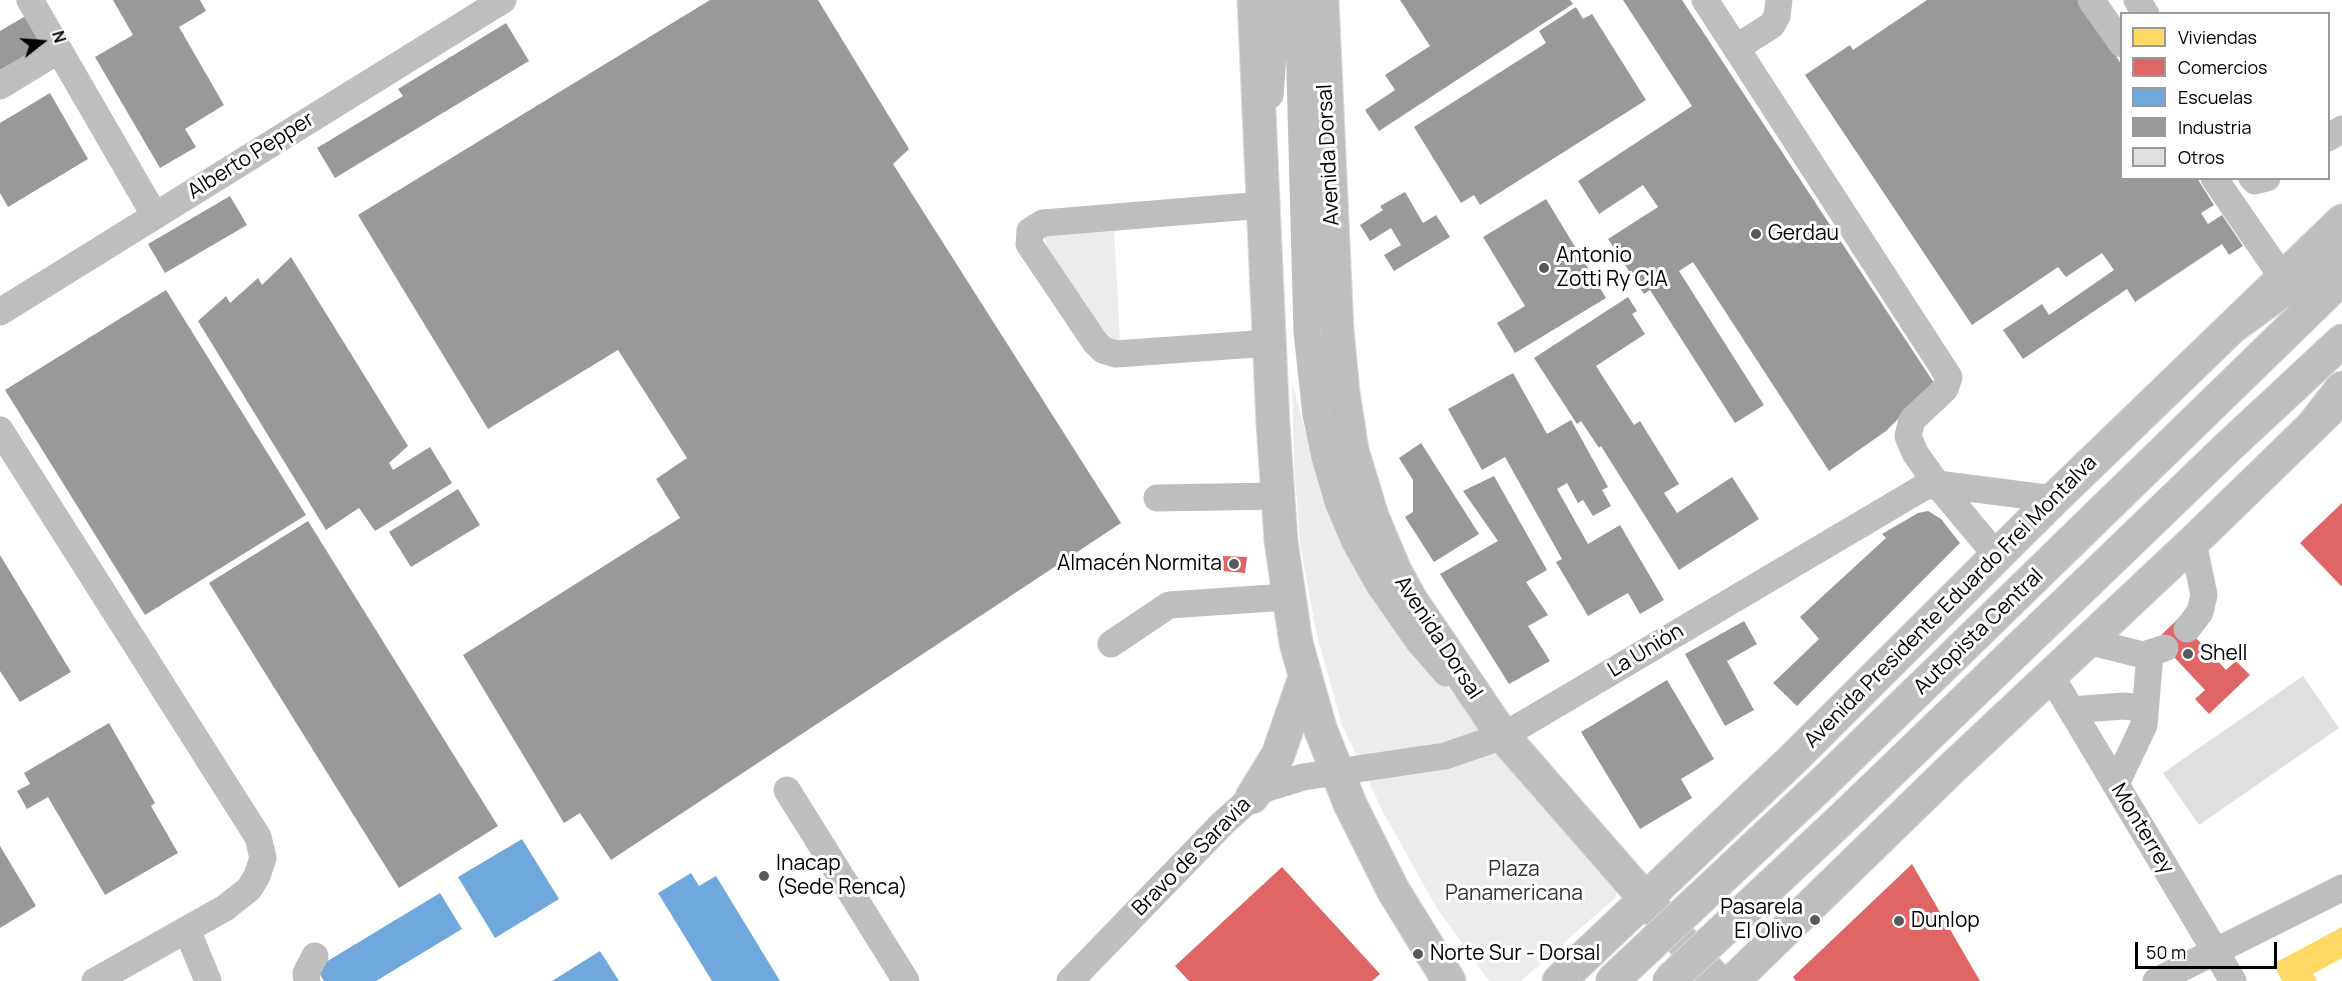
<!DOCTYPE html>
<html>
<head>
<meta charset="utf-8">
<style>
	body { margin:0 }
	#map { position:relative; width:2342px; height:981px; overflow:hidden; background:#fff; font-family:Manrope,sans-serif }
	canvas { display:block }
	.legend { position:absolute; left:2120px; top:12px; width:210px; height:168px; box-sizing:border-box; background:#fff; border:2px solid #999; margin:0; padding:8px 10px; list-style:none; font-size:18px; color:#000 }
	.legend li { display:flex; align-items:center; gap:12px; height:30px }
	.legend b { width:30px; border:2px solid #999 }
	.north { position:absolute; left:12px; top:12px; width:60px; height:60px; -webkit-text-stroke:4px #fff; paint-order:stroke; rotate:73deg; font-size:16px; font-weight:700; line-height:24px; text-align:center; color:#000 }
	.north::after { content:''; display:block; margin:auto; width:21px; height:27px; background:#000; clip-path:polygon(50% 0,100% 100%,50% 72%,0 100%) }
	.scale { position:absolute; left:2135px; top:942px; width:142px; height:27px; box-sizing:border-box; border:3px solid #000; border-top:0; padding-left:8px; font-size:18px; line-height:21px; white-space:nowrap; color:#000; -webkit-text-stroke:4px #fff; paint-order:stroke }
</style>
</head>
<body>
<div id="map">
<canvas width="2342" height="981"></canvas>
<ul class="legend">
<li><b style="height:16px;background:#ffd966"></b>Viviendas</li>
<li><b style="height:16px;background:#e06666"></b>Comercios</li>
<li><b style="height:16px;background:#6fa8dc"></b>Escuelas</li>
<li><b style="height:16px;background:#999"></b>Industria</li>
<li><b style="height:16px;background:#dfdfdf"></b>Otros</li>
</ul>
<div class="north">N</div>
<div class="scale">50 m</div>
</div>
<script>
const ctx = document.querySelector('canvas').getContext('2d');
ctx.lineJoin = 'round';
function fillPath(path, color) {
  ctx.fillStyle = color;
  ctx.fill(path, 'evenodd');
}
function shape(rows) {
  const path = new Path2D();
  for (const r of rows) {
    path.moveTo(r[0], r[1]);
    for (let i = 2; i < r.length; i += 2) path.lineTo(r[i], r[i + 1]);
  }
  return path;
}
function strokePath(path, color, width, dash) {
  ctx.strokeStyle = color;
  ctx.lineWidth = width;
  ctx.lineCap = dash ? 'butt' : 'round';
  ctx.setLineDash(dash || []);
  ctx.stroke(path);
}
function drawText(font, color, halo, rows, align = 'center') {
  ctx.font = font + ' Manrope,sans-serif';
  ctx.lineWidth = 6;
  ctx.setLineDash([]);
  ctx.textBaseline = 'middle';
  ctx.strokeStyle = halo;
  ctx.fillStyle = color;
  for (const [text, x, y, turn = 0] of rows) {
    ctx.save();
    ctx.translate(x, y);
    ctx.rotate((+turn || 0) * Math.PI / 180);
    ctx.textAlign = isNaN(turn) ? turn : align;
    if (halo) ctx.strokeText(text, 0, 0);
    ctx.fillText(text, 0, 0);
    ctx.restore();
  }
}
fillPath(shape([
	[1114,227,1120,340,1112,340,1105,338,1047,247,1045,238,1049,233],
	[1292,381,1322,497,1352,561,1410,647,1480,723,1619,887,1615,898,1521,981,1489,981,1436,907,1383,812,1342,725,1317,635,1300,545,1294,462]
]), '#ececec');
fillPath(shape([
	[2342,927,2342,958,2313,974,2317,981,2282,981,2273,964]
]), '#ffd966');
fillPath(shape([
	[2342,503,2342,585,2341,586,2300,543],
	[1223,556,1247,557,1245,573,1222,571],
	[2178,619,2226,670,2236,661,2250,675,2209,714,2195,699,2205,690,2157,639],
	[1912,864,1980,981,1796,981,1793,977],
	[1282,867,1380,974,1372,981,1189,981,1175,966]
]), '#e06666');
fillPath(shape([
	[522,839,559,899,495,938,458,877],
	[691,873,699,886,716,876,780,981,712,981,658,893],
	[440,893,462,929,376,981,324,981,316,968],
	[600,951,619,981,552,981]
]), '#6fa8dc');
fillPath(shape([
	[113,0,200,0,206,11,179,27,224,105,185,129,196,147,160,168,95,57,133,35],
	[710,0,818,0,909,149,893,164,1121,523,611,860,580,813,564,823,463,655,680,518,656,479,687,458,618,350,488,429,358,215],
	[1400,0,1570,0,1573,4,1379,131,1365,110,1395,90,1385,75,1430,46],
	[1623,0,1682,0,1934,383,1886,431,1829,471,1693,262,1679,271,1764,405,1735,423,1650,290,1644,294,1608,239,1658,207,1643,185,1599,214,1578,181,1692,106],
	[1927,0,2078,0,2122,65,2122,178,2197,178,2214,205,2201,213,2208,224,2222,215,2243,246,2229,255,2222,244,2135,302,2127,289,2023,359,2003,330,2042,304,2049,315,2114,270,2102,253,2066,277,2058,267,1972,325,1805,75,1850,45,1853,50],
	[1576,7,1583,19,1592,14,1646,100,1480,205,1474,195,1461,203,1414,127,1546,43,1539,31],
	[29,14,46,44,0,70,0,31],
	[506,23,529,61,335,178,317,148,403,96,398,89],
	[50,93,88,159,8,207,0,193,0,123],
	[1405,192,1423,223,1436,215,1450,237,1394,271,1384,255,1401,245,1391,228,1370,241,1360,225,1383,210,1380,206],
	[230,196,247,225,165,273,148,244],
	[1546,199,1606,298,1515,353,1497,323,1525,306,1483,237],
	[291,257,408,446,389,463,393,470,430,447,452,483,375,531,359,508,326,530,198,321,226,296,230,303,258,278,262,285],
	[166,290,306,515,145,615,5,390],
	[1628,297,1637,311,1632,314,1645,334,1596,366,1634,425,1640,421,1679,484,1664,493,1677,513,1732,477,1759,519,1679,570,1601,446,1599,448,1581,421,1577,424,1534,358],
	[1513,373,1547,434,1571,420,1608,487,1602,490,1611,506,1593,516,1583,500,1578,503,1567,483,1557,489,1588,544,1620,525,1664,600,1640,614,1628,593,1588,616,1556,562,1562,559,1505,457,1482,470,1448,409],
	[1421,443,1479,534,1434,562,1405,517,1413,512,1413,480,1399,458],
	[1494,476,1547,570,1526,582,1548,615,1528,626,1550,661,1509,684,1440,574,1498,541,1463,491],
	[458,489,480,525,411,567,389,532],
	[1928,511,1941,519,1960,543,1797,706,1773,683,1819,639,1800,617,1886,538,1882,534,1918,513],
	[308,521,498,826,399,888,209,583],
	[0,555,71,672,20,702,0,671],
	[1744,621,1757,644,1727,661,1754,710,1725,726,1685,654],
	[1667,680,1714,759,1681,779,1692,798,1640,829,1581,732],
	[109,723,155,803,151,806,178,853,105,895,48,797,27,809,17,791,30,784,24,773],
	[0,846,36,906,0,928]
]), '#999');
fillPath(shape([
	[2303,676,2339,728,2199,825,2163,773]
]), '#dfdfdf');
const major = shape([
	[1254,0,1273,424,1281,541,1296,643,1320,728,1350,804,1393,890,1449,981],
	[1322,0,1337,330,1343,392,1352,450,1372,516,1395,571,1411,600,1503,736,1717,981],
	[1252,797,1278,755,1304,680],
	[1559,981,1793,759,2054,499,2342,221],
	[1733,981,1950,770,2193,542,2334,405]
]);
const highway = shape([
	[2235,325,2342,247],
	[2314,424,2342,388],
	[1823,783,2342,278],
	[1847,814,2227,448,2342,341]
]);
strokePath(major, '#dbdbdb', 35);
strokePath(highway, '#dbdbdb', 35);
strokePath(shape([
	[30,0,155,216],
	[1298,0,1307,332,1316,415,1325,457,1338,502,1355,542,1378,583,1419,642,1446,673],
	[1705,0,1949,377,1945,389,1912,420,1908,436,1915,453,1937,484,1997,556],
	[2091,0,2122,44],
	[2137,0,2146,14],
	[1736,48,1772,25,1777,16,1779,0],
	[0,86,59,50],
	[1270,95,1277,0],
	[2328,138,2342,129],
	[2214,178,2283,278],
	[2252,178,2255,181,2267,178],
	[1264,184,1263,205,1043,223,1030,231,1029,244,1095,342,1103,350,1116,354,1269,343],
	[0,312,503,0],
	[0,430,258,837,263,858,257,876,249,889,225,908,95,981],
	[1157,498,1278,496],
	[2187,629,2200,612,2204,595,2193,542],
	[2087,641,2143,655,2165,648],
	[1111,644,1169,605,1287,597],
	[2051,676,2233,981],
	[2071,710,2123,706,2133,707,2143,712],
	[2116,784,2144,725,2150,654],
	[787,790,906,981],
	[187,930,208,981],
	[307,981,306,973,315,956],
	[1070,981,1222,824,1252,797,1267,788,1303,777,1445,756,1503,736,1924,487,1937,484,2054,499],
	[2156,981,2342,888]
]), '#bebebe', 27);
strokePath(major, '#bebebe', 33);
strokePath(highway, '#bebebe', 33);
const highwayBridge = shape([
	[1612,981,1823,783],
	[1669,981,1847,814]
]);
strokePath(highwayBridge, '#dbdbdb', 35, []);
strokePath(highwayBridge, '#bebebe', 33);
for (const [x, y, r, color] of [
	[1756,234,6,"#595959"],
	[1544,268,6,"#595959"],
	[1234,564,6,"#595959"],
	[2188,654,6,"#595959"],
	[764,876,6,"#595959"],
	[1815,920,6,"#595959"],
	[1899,921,6,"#595959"],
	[1418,954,6,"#595959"]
]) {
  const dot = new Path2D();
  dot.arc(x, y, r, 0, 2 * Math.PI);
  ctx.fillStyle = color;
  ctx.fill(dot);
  strokePath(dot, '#fff', 2);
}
drawText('21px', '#000', '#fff', [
	["Avenida Dorsal",1329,155,-93],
	["Alberto Pepper",251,156,-32],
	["Avenida Presidente Eduardo Frei Montalva",1951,602,-45],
	["Autopista Central",1979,632,-44],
	["Avenida Dorsal",1438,638,57],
	["La Unión",1646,651,-31],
	["Monterrey",2142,829,59],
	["Bravo de Saravia",1192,857,-45]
]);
drawText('21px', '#000', '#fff', [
	["Gerdau",1768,234],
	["Antonio",1556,256],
	["Zotti Ry CIA",1556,280],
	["Almacén Normita",1222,564,"right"],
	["Shell",2200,654],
	["Inacap",776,864],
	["(Sede Renca)",776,888],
	["Pasarela",1803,908,"right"],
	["El Olivo",1803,932,"right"],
	["Dunlop",1911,921],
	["Norte Sur - Dorsal",1430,954]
], 'left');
drawText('21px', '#333', '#fff', [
	["Plaza",1514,870],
	["Panamericana",1514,894]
]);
</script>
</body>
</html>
